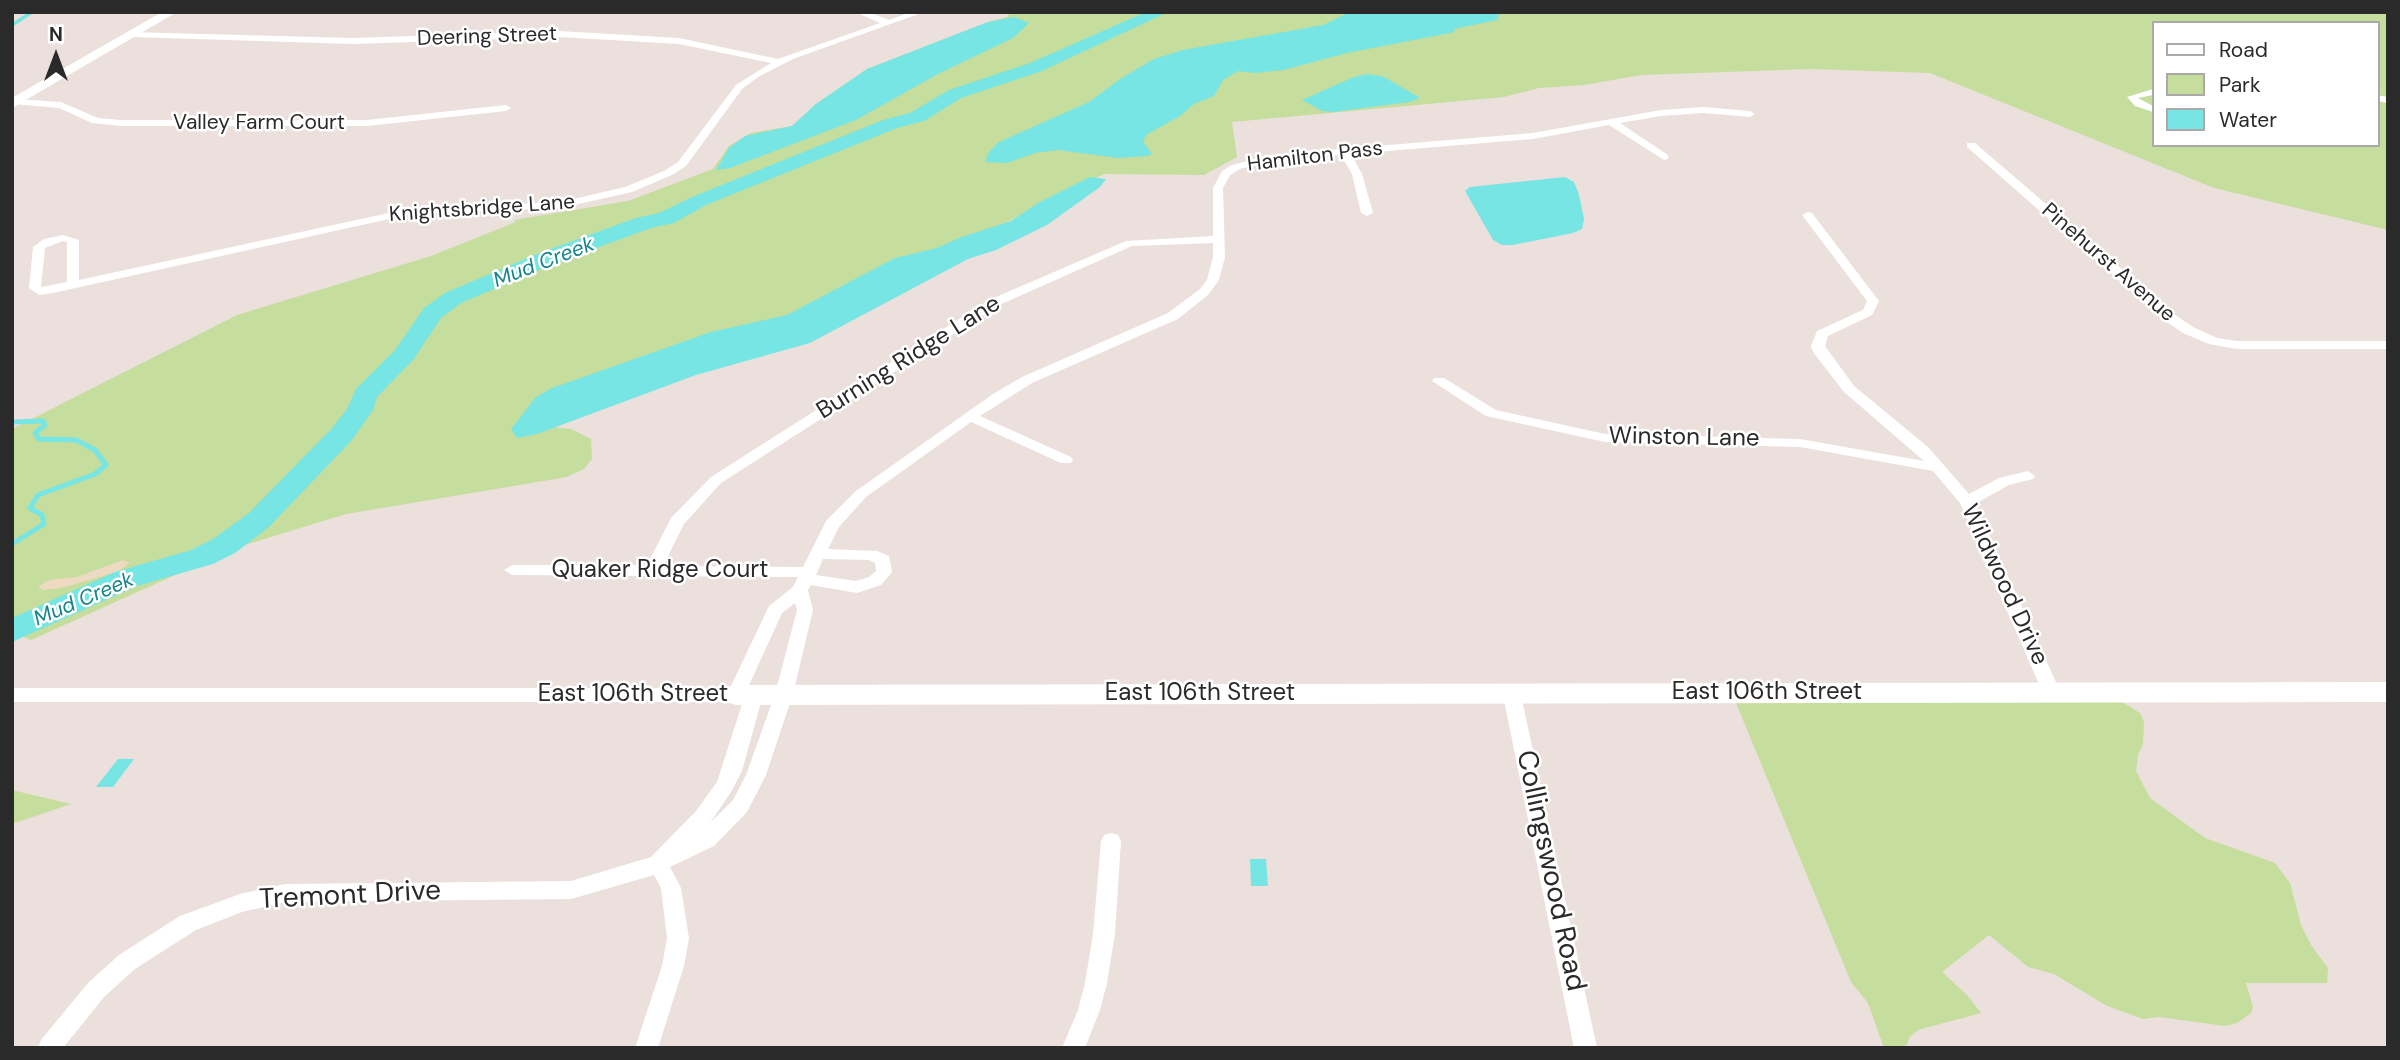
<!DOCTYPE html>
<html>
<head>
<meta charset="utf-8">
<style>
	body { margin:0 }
	#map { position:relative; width:2400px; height:1060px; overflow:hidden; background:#ebe0dc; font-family:"DM Sans",sans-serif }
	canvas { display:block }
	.frame { position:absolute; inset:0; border:14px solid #2a2a2a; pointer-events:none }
	.legend { position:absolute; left:2152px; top:21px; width:228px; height:126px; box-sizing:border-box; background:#fff; border:2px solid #aaa; margin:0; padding:9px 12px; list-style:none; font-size:21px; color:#2a2a2a }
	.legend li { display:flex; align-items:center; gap:14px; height:35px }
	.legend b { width:35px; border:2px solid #aaa }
	.north { position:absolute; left:21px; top:21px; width:70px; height:70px; -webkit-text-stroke:5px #fff; paint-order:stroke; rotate:0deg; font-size:19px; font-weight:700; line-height:28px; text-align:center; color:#2a2a2a }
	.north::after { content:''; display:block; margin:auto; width:24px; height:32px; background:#2a2a2a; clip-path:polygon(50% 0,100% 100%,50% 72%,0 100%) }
</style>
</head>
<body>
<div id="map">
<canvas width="2400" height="1060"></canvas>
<div class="frame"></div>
<ul class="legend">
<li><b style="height:9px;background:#fff"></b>Road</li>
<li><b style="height:19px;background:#c5dd9d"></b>Park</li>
<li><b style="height:19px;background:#77e5e3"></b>Water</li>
</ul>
<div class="north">N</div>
</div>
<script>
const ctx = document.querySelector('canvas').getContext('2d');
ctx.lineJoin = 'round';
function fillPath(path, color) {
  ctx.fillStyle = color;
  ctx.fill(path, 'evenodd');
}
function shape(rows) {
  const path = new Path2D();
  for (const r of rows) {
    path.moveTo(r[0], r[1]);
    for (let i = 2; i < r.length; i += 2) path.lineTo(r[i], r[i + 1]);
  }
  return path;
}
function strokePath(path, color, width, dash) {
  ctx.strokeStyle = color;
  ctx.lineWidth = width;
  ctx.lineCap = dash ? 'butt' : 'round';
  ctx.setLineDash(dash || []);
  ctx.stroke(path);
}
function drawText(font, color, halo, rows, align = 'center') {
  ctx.font = font + ' "DM Sans",sans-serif';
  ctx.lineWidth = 5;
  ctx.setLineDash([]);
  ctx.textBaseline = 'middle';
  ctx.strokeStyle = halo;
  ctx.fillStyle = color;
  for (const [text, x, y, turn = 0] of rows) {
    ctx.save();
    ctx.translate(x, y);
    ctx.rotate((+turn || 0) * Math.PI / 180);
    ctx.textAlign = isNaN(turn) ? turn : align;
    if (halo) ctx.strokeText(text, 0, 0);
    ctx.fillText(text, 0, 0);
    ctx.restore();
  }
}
fillPath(shape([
	[1011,12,2388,12,2388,230,2214,188,1930,73,1810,69,1641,75,1584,85,1539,88,1504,97,1232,122,1237,157,1204,175,1104,174,772,338,538,425,571,429,591,439,592,459,584,469,567,477,346,514,235,548,31,640,12,632,12,429,237,315,431,256,516,222,514,220,628,201,713,169,729,146,751,133,792,126,816,104,867,69,988,22,1007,17],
	[2153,23,2377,23,2377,145,2153,145],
	[2122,702,2140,713,2144,722,2143,744,2138,755,2136,771,2150,798,2205,838,2275,863,2290,883,2301,925,2311,945,2328,968,2327,983,2246,983,2253,1007,2251,1013,2237,1023,2225,1026,2159,1017,2143,1019,2107,1006,2054,974,2028,967,1989,935,1942,972,1967,995,1981,1013,1918,1030,1910,1037,1905,1048,1884,1048,1868,1003,1851,982,1736,703],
	[12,790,71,804,12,824]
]), '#c5dd9d');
fillPath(shape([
	[123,560,130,563,117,572,61,588,43,590,38,587,49,580,77,577]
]), '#eedac2');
fillPath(shape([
	[1350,12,1497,12,1499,15,1497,20,1454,29,1455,32,1347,53,1283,70,1254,73,1238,71,1223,80,1214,96,1194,104,1180,116,1146,135,1143,142,1152,154,1147,156,1118,158,1058,150,1035,153,1007,163,985,162,989,152,999,142,1089,102,1120,79,1154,59,1183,50,1323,25],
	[1014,17,1029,23,1013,38,938,74,856,120,730,168,716,170,729,148,745,136,792,126,816,104,867,69,988,22],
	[1368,74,1384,77,1420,98,1409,102,1333,112,1322,111,1302,100,1354,77],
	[1090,177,1106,179,1100,187,1047,225,996,250,968,259,810,343,696,375,537,434,517,438,511,429,536,397,552,388,711,332,787,315,895,258,937,248,959,238,1011,221,1038,203],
	[1565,177,1574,182,1579,195,1584,219,1582,229,1573,233,1513,245,1502,245,1493,240,1465,191,1470,187],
	[118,759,134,759,113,787,96,787],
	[1250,859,1266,859,1268,886,1251,886]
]), '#77e5e3');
strokePath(shape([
	[12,25,32,12]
]), '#77e5e3', 3.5);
strokePath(shape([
	[12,422,43,421,45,425,35,433,39,439,76,440,95,450,106,465,95,474,38,495,30,508,42,515,44,524,12,544]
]), '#77e5e3', 5);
fillPath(shape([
	[1146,12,1168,12,1042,71,961,98,924,121,897,128,706,205,674,223,651,228,553,264,461,303,441,318,413,360,377,397,373,410,352,440,269,527,235,553,213,564,137,586,12,642,12,618,115,572,191,550,213,539,249,513,332,428,347,409,356,389,395,350,424,308,445,293,537,254,636,218,659,213,692,197,883,120,910,113,949,90,1030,63,1146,12]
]), '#77e5e3');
fillPath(shape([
	[855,12,868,12,889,20,911,12,924,12,793,59,758,77,742,89,686,166,672,175,632,192,561,208,412,214,53,293,39,295,29,288,33,247,44,239,63,235,79,240,79,280,412,208,561,202,625,187,664,171,678,162,736,85,771,63,679,44,559,37,353,44,133,37,130,36,130,32,353,38,559,31,679,38,778,59,880,23,855,12],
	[63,241,67,242,67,282,41,287,45,248,63,241],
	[2153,89,2153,95,2138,98,2153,106,2153,112,2135,106,2127,97,2153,89],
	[2377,95,2388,97,2388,103,2377,101,2377,95],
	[16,99,61,102,98,118,121,120,367,120,506,105,511,108,506,111,367,126,121,126,92,123,59,108,13,104,12,100,16,99],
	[1703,107,1750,111,1755,114,1750,117,1703,113,1661,116,1620,123,1668,155,1668,159,1664,160,1609,125,1533,139,1351,154,1362,174,1373,213,1367,216,1361,213,1352,174,1341,155,1269,161,1240,169,1230,175,1223,188,1225,257,1219,280,1208,295,1178,319,1032,383,980,416,1071,457,1073,460,1071,463,1061,463,971,422,866,497,839,527,828,549,877,551,889,556,892,572,881,585,857,593,811,585,808,590,813,610,793,694,766,775,747,812,714,846,670,867,681,888,689,938,684,966,658,1048,635,1048,662,966,667,938,661,888,654,875,571,899,285,902,242,912,196,930,135,969,104,997,63,1048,38,1048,41,1040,88,983,119,955,180,916,240,894,285,884,571,881,651,857,696,811,717,782,745,695,742,700,736,702,12,702,12,688,730,688,769,606,793,587,798,577,512,575,504,570,512,565,647,565,671,518,711,477,989,300,1126,241,1213,236,1213,188,1222,171,1232,165,1269,155,1533,133,1661,110,1703,107],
	[1213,243,1213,257,1207,280,1200,289,1168,313,1022,377,993,394,856,491,826,521,803,567,663,566,684,524,721,483,997,306,1132,246,1213,243],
	[823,559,869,560,875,563,876,571,869,577,856,581,816,575,823,559],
	[795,603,797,610,775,694,746,775,733,800,698,835,710,823,731,792,742,771,763,695,760,690,754,688,748,690,745,694,782,613,795,603],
	[1967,143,1975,143,2174,314,2193,327,2217,338,2237,341,2388,341,2388,349,2237,349,2209,344,2183,333,2164,320,1967,147,1967,143],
	[1808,212,1812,213,1879,301,1872,315,1828,336,1825,346,1854,386,1928,447,1969,494,1999,478,2028,471,2035,476,2033,479,2009,485,1975,504,2060,691,2057,696,2045,696,2042,691,1960,503,1933,471,1800,447,1605,442,1486,416,1432,381,1434,378,1444,378,1496,410,1605,434,1800,439,1924,461,1844,392,1813,352,1811,346,1817,331,1863,310,1867,301,1802,215,1808,212],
	[1512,688,1518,690,1521,695,1597,1048,1574,1048,1503,695,1506,690,1512,688],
	[1111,833,1118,835,1121,841,1115,934,1107,983,1100,1010,1085,1048,1062,1048,1078,1010,1085,983,1093,934,1101,841,1104,835,1111,833]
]), '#fff');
fillPath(shape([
	[162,12,177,12,12,108,12,98,162,12],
	[2388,682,2388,702,736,705,727,702,723,695,727,688,736,685,2388,682]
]), '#fff');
drawText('21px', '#2a2a2a', '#fff', [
	["Deering Street",487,37,-2],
	["Valley Farm Court",259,123],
	["Hamilton Pass",1315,157,-7],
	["Knightsbridge Lane",482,209,-4],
	["Pinehurst Avenue",2108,263,41]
]);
drawText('italic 21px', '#17838a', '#fff', [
	["Mud Creek",544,263,-21],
	["Mud Creek",84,600,-23]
]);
drawText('24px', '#2a2a2a', '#fff', [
	["Burning Ridge Lane",909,358,-32],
	["Winston Lane",1684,438,1],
	["Quaker Ridge Court",660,571],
	["Wildwood Drive",2004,585,65],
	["East 106th Street",1767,693],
	["East 106th Street",1200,694],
	["East 106th Street",633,695]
]);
drawText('28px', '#2a2a2a', '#fff', [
	["Collingswood Road",1550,871,78],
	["Tremont Drive",350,896,-3]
]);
</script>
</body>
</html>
